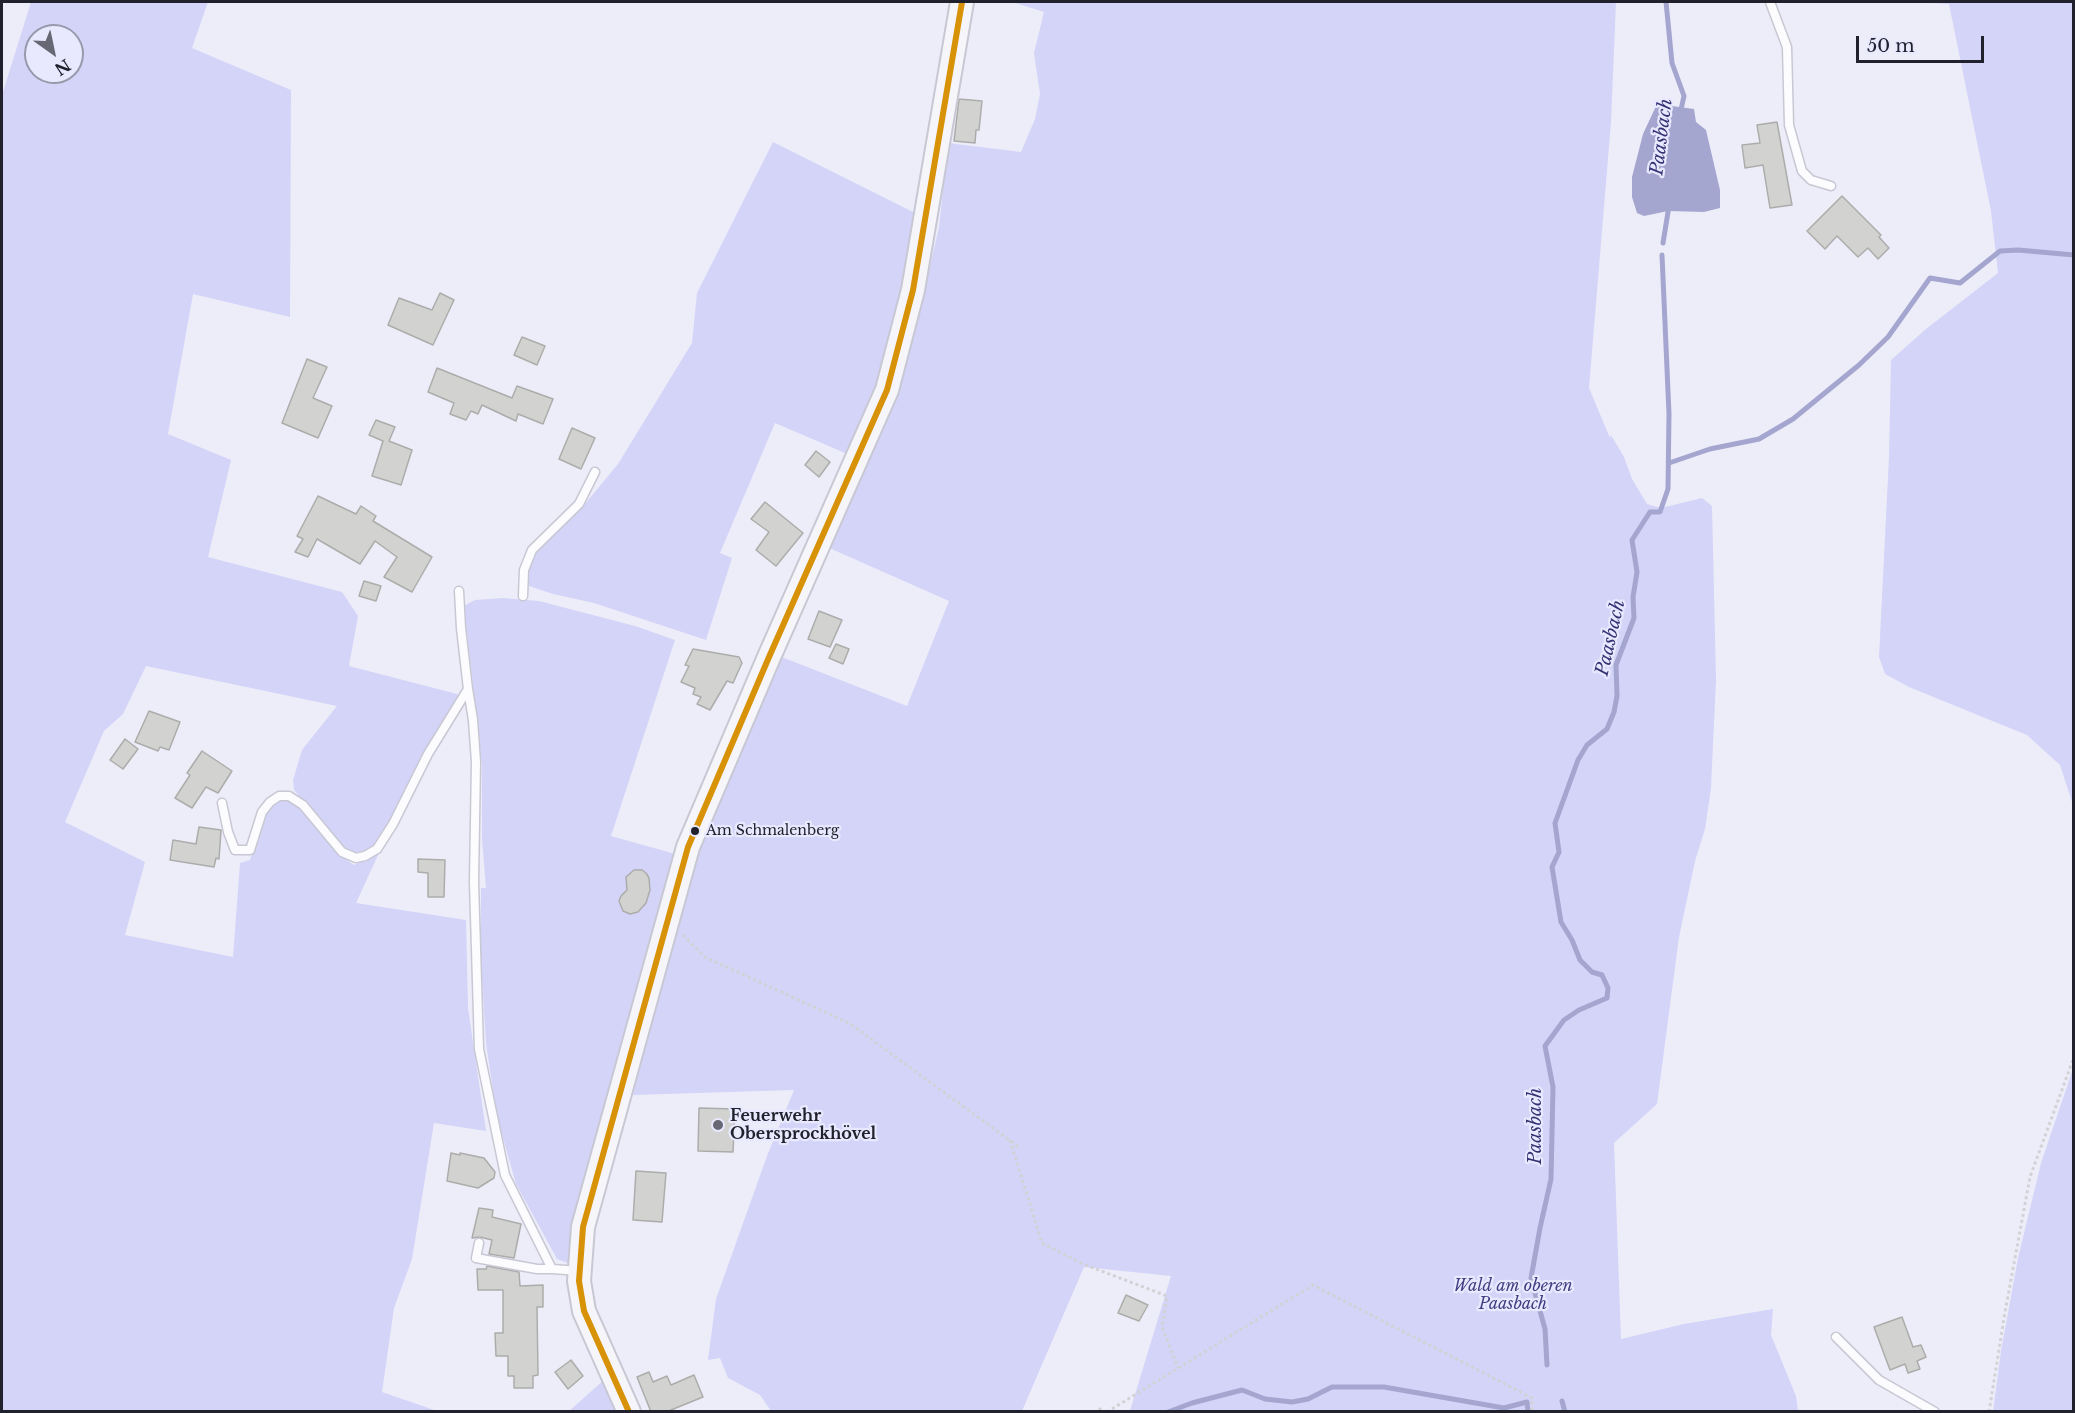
<!DOCTYPE html>
<html>
<head>
<meta charset="utf-8">
<style>
	body { margin:0 }
	#map { position:relative; width:2075px; height:1413px; overflow:hidden; background:#ededf9; font-family:"Libre Baskerville",serif }
	canvas { display:block }
	.frame { position:absolute; inset:0; border:3px solid #20212d; pointer-events:none }
	.north { position:absolute; left:24px; top:24px; width:60px; height:60px; box-sizing:border-box; background:#e8e9fe; border:2px solid #9899aa; border-radius:50%; rotate:147deg; font-size:16px; font-weight:700; line-height:24px; text-align:center; color:#20212d }
	.north::after { content:''; display:block; margin:auto; width:21px; height:27px; background:#686874; clip-path:polygon(50% 0,100% 100%,50% 72%,0 100%) }
	.scale { position:absolute; left:1856px; top:36px; width:128px; height:27px; box-sizing:border-box; border:3px solid #20212d; border-top:0; padding-left:8px; font-size:18px; line-height:21px; white-space:nowrap; color:#20212d; -webkit-text-stroke:4px #e8e9fe; paint-order:stroke }
</style>
</head>
<body>
<div id="map">
<canvas width="2075" height="1413"></canvas>
<div class="frame"></div>
<div class="north">N</div>
<div class="scale">50 m</div>
</div>
<script>
const ctx = document.querySelector('canvas').getContext('2d');
ctx.lineJoin = 'round';
function fillPath(path, color) {
  ctx.fillStyle = color;
  ctx.fill(path, 'evenodd');
}
function shape(rows) {
  const path = new Path2D();
  for (const r of rows) {
    path.moveTo(r[0], r[1]);
    for (let i = 2; i < r.length; i += 2) path.lineTo(r[i], r[i + 1]);
  }
  return path;
}
function strokePath(path, color, width, dash) {
  ctx.strokeStyle = color;
  ctx.lineWidth = width;
  ctx.lineCap = dash ? 'butt' : 'round';
  ctx.setLineDash(dash || []);
  ctx.stroke(path);
}
function drawText(font, color, halo, rows, align = 'center') {
  ctx.font = font + ' "Libre Baskerville",serif';
  ctx.lineWidth = 4.5;
  ctx.setLineDash([]);
  ctx.textBaseline = 'middle';
  ctx.strokeStyle = halo;
  ctx.fillStyle = color;
  for (const [text, x, y, turn = 0] of rows) {
    ctx.save();
    ctx.translate(x, y);
    ctx.rotate((+turn || 0) * Math.PI / 180);
    ctx.textAlign = isNaN(turn) ? turn : align;
    if (halo) ctx.strokeText(text, 0, 0);
    ctx.fillText(text, 0, 0);
    ctx.restore();
  }
}
fillPath(shape([
	[31,2,208,2,192,48,291,90,290,317,193,294,168,434,231,460,208,557,342,592,358,616,349,666,461,695,445,718,403,801,373,847,365,852,356,854,344,849,328,831,294,790,293,780,302,750,337,706,146,666,123,714,104,731,65,822,145,862,125,935,233,957,240,863,250,860,264,816,273,805,280,801,289,800,304,812,337,853,354,865,379,853,356,903,466,920,468,1008,486,1131,434,1123,412,1259,394,1308,382,1392,437,1411,2,1411,2,95],
	[36,36,72,36,72,72,36,72],
	[1012,2,1616,2,1611,122,1589,388,1610,438,1611,435,1624,457,1632,479,1647,504,1661,508,1702,498,1712,506,1716,680,1711,788,1705,829,1695,861,1679,937,1657,1104,1614,1143,1621,1339,1684,1324,1773,1309,1771,1335,1796,1396,1798,1411,1130,1411,1171,1276,1084,1267,1022,1411,771,1411,760,1395,728,1378,720,1358,708,1360,716,1299,767,1156,794,1090,633,1095,693,858,779,656,907,706,949,601,827,547,925,288,939,227,948,143,1021,152,1035,119,1040,94,1034,53,1044,12],
	[1915,2,2073,2,2073,805,2060,765,2027,735,1909,687,1885,674,1879,657,1889,457,1891,360,1926,329,1998,273,1991,211,1949,4],
	[773,142,917,214,904,290,879,388,852,456,775,423,720,553,732,558,706,640,594,603,553,594,529,586,527,570,538,550,579,511,618,464,692,343,697,293],
	[503,598,539,601,635,626,675,640,611,836,679,855,573,1265,557,1259,516,1184,497,1117,486,1043,481,960,481,888,486,888,482,839,482,765,464,606,475,600],
	[2073,1069,2073,1411,1993,1411,2001,1351,2018,1258,2041,1163],
	[606,1378,618,1412,568,1412]
]), '#d3d4f8');
fillPath(shape([
	[1657,104,1694,109,1696,122,1706,130,1720,190,1720,208,1704,212,1668,211,1644,216,1637,213,1632,197,1632,177,1643,134]
]), '#a4a6cf');
strokePath(shape([
	[1666,2,1672,63,1684,96,1680,114],
	[1663,243,1669,206],
	[1669,463,1710,449,1759,439,1793,419,1859,365,1888,337,1930,278,1960,283,2000,251,2018,250,2074,255],
	[1547,1365,1545,1329,1531,1278,1540,1228,1551,1179,1553,1087,1545,1046,1564,1020,1579,1010,1607,998,1608,988,1602,975,1592,972,1580,960,1572,940,1561,922,1552,867,1559,852,1555,823,1578,760,1587,745,1607,729,1614,712,1617,696,1616,665,1634,618,1633,597,1637,572,1632,540,1650,512,1660,512,1668,489,1669,414,1662,255],
	[1562,1401,1565,1412],
	[1168,1412,1192,1403,1242,1390,1265,1399,1292,1402,1308,1399,1332,1387,1384,1387,1504,1408,1527,1402,1528,1412]
]), '#a4a6cf', 5);
const building = shape([
	[959,99,982,101,979,130,976,130,975,143,954,141,959,99],
	[1777,122,1792,205,1770,208,1763,165,1745,168,1742,145,1760,143,1757,125,1777,122],
	[1842,196,1881,235,1879,237,1889,248,1878,259,1868,248,1858,257,1837,236,1825,249,1807,231,1842,196],
	[440,293,454,300,433,345,388,325,399,298,432,310,440,293],
	[522,337,545,346,537,365,514,355,522,337],
	[307,359,327,367,313,398,332,406,318,438,282,423,307,359],
	[437,368,512,398,517,386,553,399,543,424,518,414,516,421,482,405,478,414,471,411,466,420,450,414,454,403,428,392,437,368],
	[376,420,395,427,389,441,412,450,401,485,372,476,383,441,369,435,376,420],
	[572,428,595,438,581,469,559,459,572,428],
	[816,451,830,462,819,477,805,465,816,451],
	[318,496,356,514,361,506,376,516,373,521,432,557,412,592,384,577,397,557,375,541,360,564,317,539,308,557,295,552,303,539,297,536,318,496],
	[765,502,803,533,776,566,756,550,769,532,751,519,765,502],
	[364,581,381,586,376,601,359,596,364,581],
	[819,611,842,620,830,647,808,639,819,611],
	[836,644,849,649,843,664,829,658,836,644],
	[693,649,739,657,742,663,733,683,727,681,710,710,697,704,701,697,693,694,695,688,681,682,689,666,685,665,693,649],
	[149,711,180,722,169,750,160,747,158,751,135,742,149,711],
	[125,739,138,749,123,769,110,760,125,739],
	[202,751,232,771,218,793,206,787,192,808,175,798,190,775,187,773,202,751],
	[199,827,221,830,219,859,216,858,214,867,170,860,173,840,196,844,199,827],
	[418,859,445,860,444,897,428,897,428,873,418,872,418,859],
	[634,870,642,870,646,873,649,878,650,890,646,903,638,912,630,914,623,911,619,901,621,896,627,890,626,877,634,870],
	[699,1108,735,1109,733,1152,698,1151,699,1108],
	[451,1153,460,1155,460,1153,484,1158,495,1172,494,1178,478,1188,447,1181,451,1153],
	[636,1171,666,1173,662,1222,633,1220,636,1171],
	[479,1208,493,1210,492,1217,521,1224,514,1258,489,1254,492,1240,480,1237,472,1238,479,1208],
	[487,1266,519,1272,520,1286,543,1285,543,1307,537,1307,538,1375,533,1376,533,1388,514,1388,514,1376,508,1376,508,1356,496,1356,495,1333,503,1333,503,1290,478,1290,477,1269,486,1269,487,1266],
	[1126,1295,1148,1305,1139,1321,1118,1313,1126,1295],
	[1902,1317,1913,1347,1921,1345,1926,1357,1917,1361,1920,1369,1908,1373,1905,1364,1890,1370,1874,1327,1902,1317],
	[571,1360,583,1376,568,1389,555,1372,571,1360],
	[649,1372,653,1382,667,1376,671,1385,694,1375,703,1397,666,1412,651,1412,637,1377,649,1372]
]);
fillPath(building, '#d2d3d1');
strokePath(building, '#acadab', 1.5);
const lane = shape([
	[1770,2,1787,47,1789,125,1802,171,1811,180,1831,186],
	[523,596,524,570,532,550,579,504,595,472],
	[468,689,473,720,476,762,474,882,479,1049,505,1175,552,1269,580,1271],
	[222,803,228,832,235,850,250,850,262,812,270,802,279,796,289,796,303,805,342,852,356,858,365,856,377,849,393,824,428,754,468,689,461,628,459,591],
	[479,1243,476,1258,537,1269,552,1269],
	[1836,1337,1879,1380,1935,1412]
]);
const secondary = shape([
	[629,1412,584,1311,579,1281,583,1227,688,847,769,657,887,390,913,290,962,2]
]);
strokePath(lane, '#c8c8d4', 11);
strokePath(secondary, '#c8c8d4', 26);
strokePath(shape([
	[683,935,705,957,849,1023,1019,1147],
	[1010,1140,1042,1243,1083,1264,1167,1296,1162,1327,1178,1368],
	[1099,1408,1103,1412],
	[1107,1412,1313,1285,1532,1398,1532,1412],
	[1989,1412,2005,1312,2030,1177,2074,1057]
]), '#d2d2d6', 3, [3, 3]);
strokePath(lane, '#fcfcfe', 8);
strokePath(secondary, '#f6f6fa', 22);
strokePath(shape([
	[629,1412,584,1311,579,1281,583,1227,688,847,769,657,887,390,913,290,962,2]
]), '#d79207', 6);
for (const [x, y, r, color] of [
	[695,831,5,"#20212d"],
	[718,1125,6,"#686874"]
]) {
  const dot = new Path2D();
  dot.arc(x, y, r, 0, 2 * Math.PI);
  ctx.fillStyle = color;
  ctx.fill(dot);
  strokePath(dot, '#e8e9fe', 2);
}
drawText('14px', '#20212d', '#e8e9fe', [
	["Am Schmalenberg",706,831]
], 'left');
drawText('bold 16px', '#20212d', '#e8e9fe', [
	["Feuerwehr",730,1116],
	["Obersprockhövel",730,1134]
], 'left');
drawText('italic 16px', '#403d81', '#e8e9fe', [
	["Wald am oberen",1513,1286],
	["Paasbach",1513,1304]
]);
drawText('italic 18px', '#363274', '#e8e9fe', [
	["Paasbach",1662,137,-83],
	["Paasbach",1611,638,-77],
	["Paasbach",1536,1126,-90]
]);
</script>
</body>
</html>
